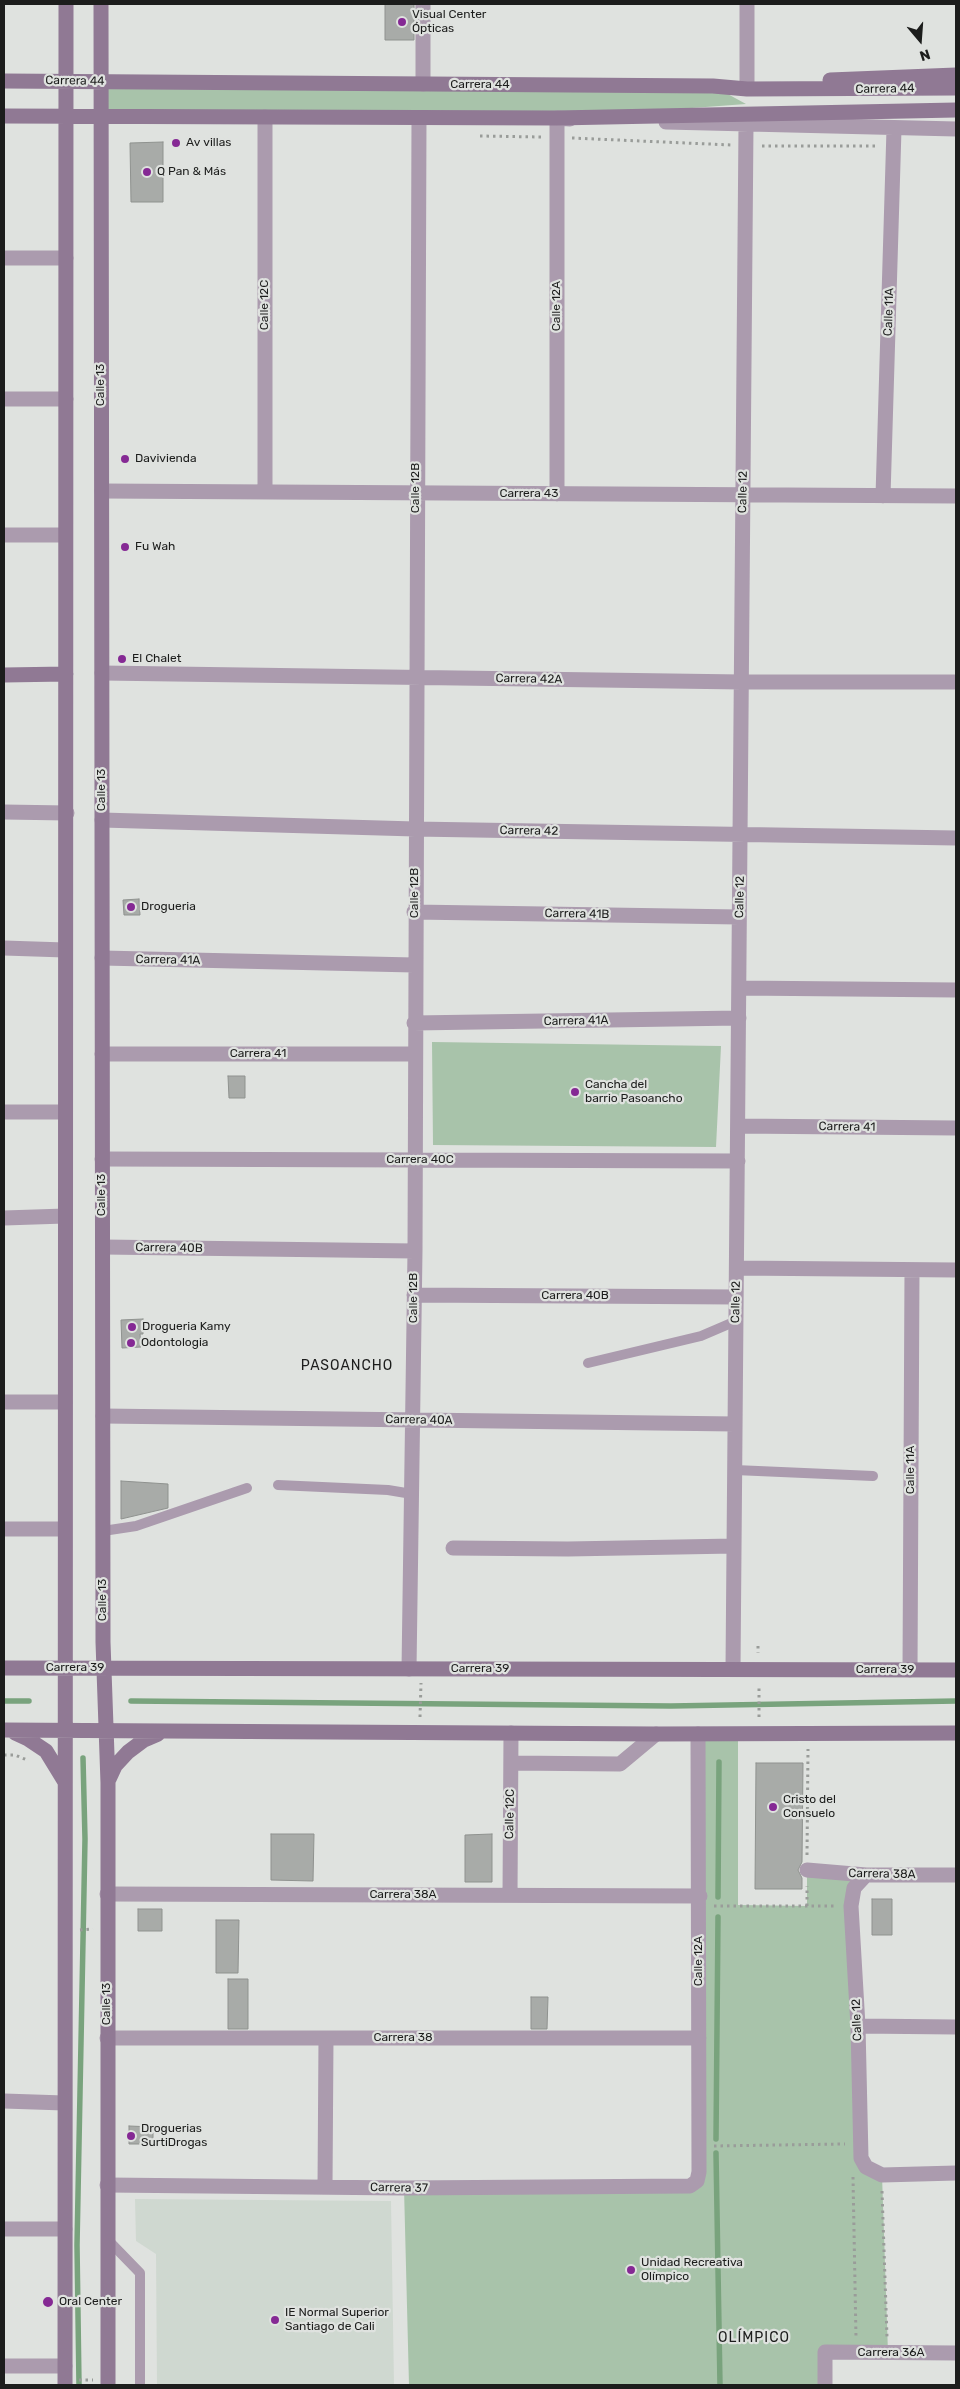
<!DOCTYPE html>
<html>
<head>
<meta charset="utf-8">
<style>
	body { margin:0 }
	#map { position:relative; width:960px; height:2389px; overflow:hidden; background:#dfe2df; font-family:Rubik,sans-serif }
	canvas { display:block }
	.frame { position:absolute; inset:0; border:5px solid #1c1d1c; pointer-events:none }
	.north { position:absolute; left:895px; top:15px; width:50px; height:50px; -webkit-text-stroke:4px #dfe2df; paint-order:stroke; rotate:162deg; font-size:14px; font-weight:700; line-height:20px; text-align:center; color:#1c1d1c }
	.north::after { content:''; display:block; margin:auto; width:18px; height:22px; background:#1c1d1c; clip-path:polygon(50% 0,100% 100%,50% 72%,0 100%) }
</style>
</head>
<body>
<div id="map">
<canvas width="960" height="2389"></canvas>
<div class="frame"></div>
<div class="north">N</div>
</div>
<script>
const ctx = document.querySelector('canvas').getContext('2d');
ctx.lineJoin = 'round';
function fillPath(path, color) {
  ctx.fillStyle = color;
  ctx.fill(path, 'evenodd');
}
function shape(rows) {
  const path = new Path2D();
  for (const r of rows) {
    path.moveTo(r[0], r[1]);
    for (let i = 2; i < r.length; i += 2) path.lineTo(r[i], r[i + 1]);
  }
  return path;
}
function strokePath(path, color, width, dash) {
  ctx.strokeStyle = color;
  ctx.lineWidth = width;
  ctx.lineCap = dash ? 'butt' : 'round';
  ctx.setLineDash(dash || []);
  ctx.stroke(path);
}
function drawText(font, color, halo, rows, align = 'center') {
  ctx.font = font + ' Rubik,sans-serif';
  ctx.lineWidth = 4.5;
  ctx.setLineDash([]);
  ctx.textBaseline = 'middle';
  ctx.strokeStyle = halo;
  ctx.fillStyle = color;
  for (const [text, x, y, turn = 0] of rows) {
    ctx.save();
    ctx.translate(x, y);
    ctx.rotate((+turn || 0) * Math.PI / 180);
    ctx.textAlign = isNaN(turn) ? turn : align;
    if (halo) ctx.strokeText(text, 0, 0);
    ctx.fillText(text, 0, 0);
    ctx.restore();
  }
}
fillPath(shape([
	[135,2199,391,2201,394,2385,157,2385,156,2254,136,2241]
]), '#cfd8d0');
fillPath(shape([
	[101,82,713,86,746,104,557,118,102,116],
	[432,1042,721,1046,716,1147,433,1145],
	[738,1733,738,1905,807,1906,807,1870,866,1875,854,1888,861,2158,882,2175,888,2353,825,2352,825,2385,409,2385,404,2188,697,2181,698,1734]
]), '#a8c3aa');
strokePath(shape([
	[4,1701,29,1701],
	[131,1701,671,1706,956,1701],
	[718,1897,719,1762],
	[716,2139,718,1917],
	[716,2153,720,2385],
	[79,2385,77,2245,85,1839,83,1758]
]), '#79a37d', 5.5);
const building = shape([
	[385,4,414,4,414,40,385,40,385,4],
	[163,142,163,202,131,202,130,143,163,142],
	[139,899,140,915,124,915,123,900,139,899],
	[228,1076,245,1076,245,1098,229,1098,228,1076],
	[143,1319,143,1334,140,1334,141,1347,122,1348,121,1320,143,1319],
	[121,1481,168,1484,168,1508,121,1519,121,1481],
	[756,1763,803,1763,802,1862,798,1870,802,1878,802,1889,755,1889,756,1763],
	[271,1834,314,1834,313,1881,271,1880,271,1834],
	[492,1834,492,1882,465,1882,465,1835,492,1834],
	[872,1899,892,1899,892,1935,872,1935,872,1899],
	[138,1909,162,1909,162,1931,138,1931,138,1909],
	[216,1920,239,1920,238,1973,216,1973,216,1920],
	[228,1979,248,1979,248,2029,228,2029,228,1979],
	[531,1997,548,1997,547,2029,531,2029,531,1997],
	[129,2126,153,2127,153,2144,129,2144,129,2126]
]);
fillPath(building, '#a8aba8');
strokePath(building, '#8f928f', 1);
strokePath(shape([
	[480,136,541,137],
	[572,138,731,145],
	[762,146,878,146],
	[758,1646,758,1653],
	[420,1717,421,1683],
	[759,1717,759,1685],
	[4,1755,15,1755,27,1760],
	[807,1855,808,1749],
	[714,1906,835,1906],
	[807,1906,807,1886],
	[80,1930,93,1929],
	[714,2146,845,2144],
	[853,2177,856,2338],
	[882,2191,887,2337],
	[79,2380,93,2380]
]), '#999c99', 3, [2.5, 4]);
strokePath(shape([
	[588,1363,701,1336,736,1321],
	[735,1470,873,1476],
	[278,1485,388,1490,412,1494],
	[103,1531,136,1526,247,1488],
	[107,2239,140,2273,140,2385]
]), '#ab9bae', 10);
strokePath(shape([
	[423,4,423,84],
	[747,83,747,4],
	[265,117,265,492],
	[666,122,956,129],
	[4,258,66,258],
	[4,399,66,399],
	[102,491,956,496],
	[557,494,557,118,570,119],
	[883,496,894,129],
	[4,535,65,535],
	[102,673,742,682,956,682],
	[4,812,67,813],
	[102,820,415,829,956,838],
	[414,912,739,917],
	[4,948,65,950],
	[102,958,414,965],
	[739,988,956,990],
	[414,1023,739,1018],
	[102,1054,414,1054],
	[4,1112,65,1112],
	[738,1126,956,1128],
	[102,1159,738,1161],
	[4,1218,65,1216],
	[103,1247,415,1251],
	[737,1268,956,1270],
	[414,1295,736,1297],
	[4,1402,65,1402],
	[103,1416,735,1424],
	[4,1529,64,1529],
	[453,1548,568,1549,734,1546],
	[733,1668,746,125],
	[409,1669,415,1251,419,118],
	[910,1670,912,1270],
	[511,1763,620,1764,656,1734],
	[807,1870,866,1875,956,1875],
	[866,1875,854,1888,851,1906,858,2026,861,2158,866,2167,882,2175,956,2173],
	[107,1894,700,1896],
	[510,1895,511,1733],
	[858,2026,956,2027],
	[107,2038,699,2038],
	[4,2101,64,2103],
	[107,2185,404,2188,690,2186,697,2181,699,2172,698,1734],
	[325,2187,326,2038],
	[4,2229,65,2229],
	[4,2366,65,2366],
	[825,2385,825,2352,956,2353]
]), '#ab9bae', 15);
strokePath(shape([
	[101,4,103,1642,108,1783,108,2385],
	[830,80,956,75],
	[4,81,713,86,747,89,956,88],
	[4,116,557,118,956,110],
	[4,675,66,674],
	[4,1668,956,1670],
	[4,1730,656,1734,956,1733],
	[15,1733,28,1739,46,1751,65,1782],
	[109,1779,115,1766,128,1752,144,1740,158,1734],
	[65,2385,66,4]
]), '#907994', 15);
for (const [x, y, r, color] of [
	[402,22,5,"#852994"],
	[176,143,5,"#852994"],
	[147,172,5,"#852994"],
	[125,459,5,"#852994"],
	[125,547,5,"#852994"],
	[122,659,5,"#852994"],
	[131,907,5,"#852994"],
	[575,1092,5,"#852994"],
	[132,1327,5,"#852994"],
	[131,1343,5,"#852994"],
	[773,1807,5,"#852994"],
	[131,2136,5,"#852994"],
	[631,2270,5,"#852994"],
	[48,2302,6,"#852994"],
	[275,2320,5,"#852994"]
]) {
  const dot = new Path2D();
  dot.arc(x, y, r, 0, 2 * Math.PI);
  ctx.fillStyle = color;
  ctx.fill(dot);
  strokePath(dot, '#dfe2df', 2);
}
drawText('12px', '#1c1d1c', '#dfe2df', [
	["Visual Center",412,15],
	["Ópticas",412,29],
	["Av villas",186,143],
	["Q Pan & Más",157,172],
	["Davivienda",135,459],
	["Fu Wah",135,547],
	["El Chalet",132,659],
	["Drogueria",141,907],
	["Cancha del",585,1085],
	["barrio Pasoancho",585,1099],
	["Drogueria Kamy",142,1327],
	["Odontologia",141,1343],
	["Cristo del",783,1800],
	["Consuelo",783,1814],
	["Droguerias",141,2129],
	["SurtiDrogas",141,2143],
	["Unidad Recreativa",641,2263],
	["Olímpico",641,2277],
	["Oral Center",59,2302],
	["IE Normal Superior",285,2313],
	["Santiago de Cali",285,2327]
], 'left');
drawText('12px', '#1c1d1c', '#dfe2df', [
	["Carrera 44",75,81,1],
	["Carrera 44",480,85],
	["Carrera 44",885,89,-1],
	["Calle 12C",265,305,-90],
	["Calle 12A",557,306,-90],
	["Calle 11A",889,312,-88],
	["Calle 13",101,385,-90],
	["Calle 12B",416,488,-90],
	["Calle 12",743,492,-89],
	["Carrera 43",529,494],
	["Carrera 42A",529,679,1],
	["Calle 13",102,790,-90],
	["Carrera 42",529,831,1],
	["Calle 12B",415,893,-90],
	["Calle 12",740,897,-89],
	["Carrera 41B",577,914,1],
	["Carrera 41A",168,960,1],
	["Carrera 41A",576,1021,-1],
	["Carrera 41",258,1054],
	["Carrera 41",847,1127,1],
	["Carrera 40C",420,1160],
	["Calle 13",102,1195,-90],
	["Carrera 40B",169,1248,1],
	["Carrera 40B",575,1296],
	["Calle 12B",414,1298,-90],
	["Calle 12",736,1302,-89],
	["Carrera 40A",419,1420,1],
	["Calle 11A",911,1470,-90],
	["Calle 13",103,1600,-90],
	["Carrera 39",75,1668],
	["Carrera 39",480,1669],
	["Carrera 39",885,1670],
	["Calle 12C",510,1814,-89],
	["Carrera 38A",882,1874,1],
	["Carrera 38A",403,1895],
	["Calle 12A",699,1961,-90],
	["Calle 13",107,2004,-90],
	["Calle 12",857,2020,-92],
	["Carrera 38",403,2038],
	["Carrera 37",399,2188,1],
	["Carrera 36A",891,2353]
]);
ctx.letterSpacing = '1px';
drawText('14px', '#1c1d1c', '#dfe2df', [
	["PASOANCHO",347,1366],
	["OLÍMPICO",754,2338]
]);
ctx.letterSpacing = '0px';
</script>
</body>
</html>
